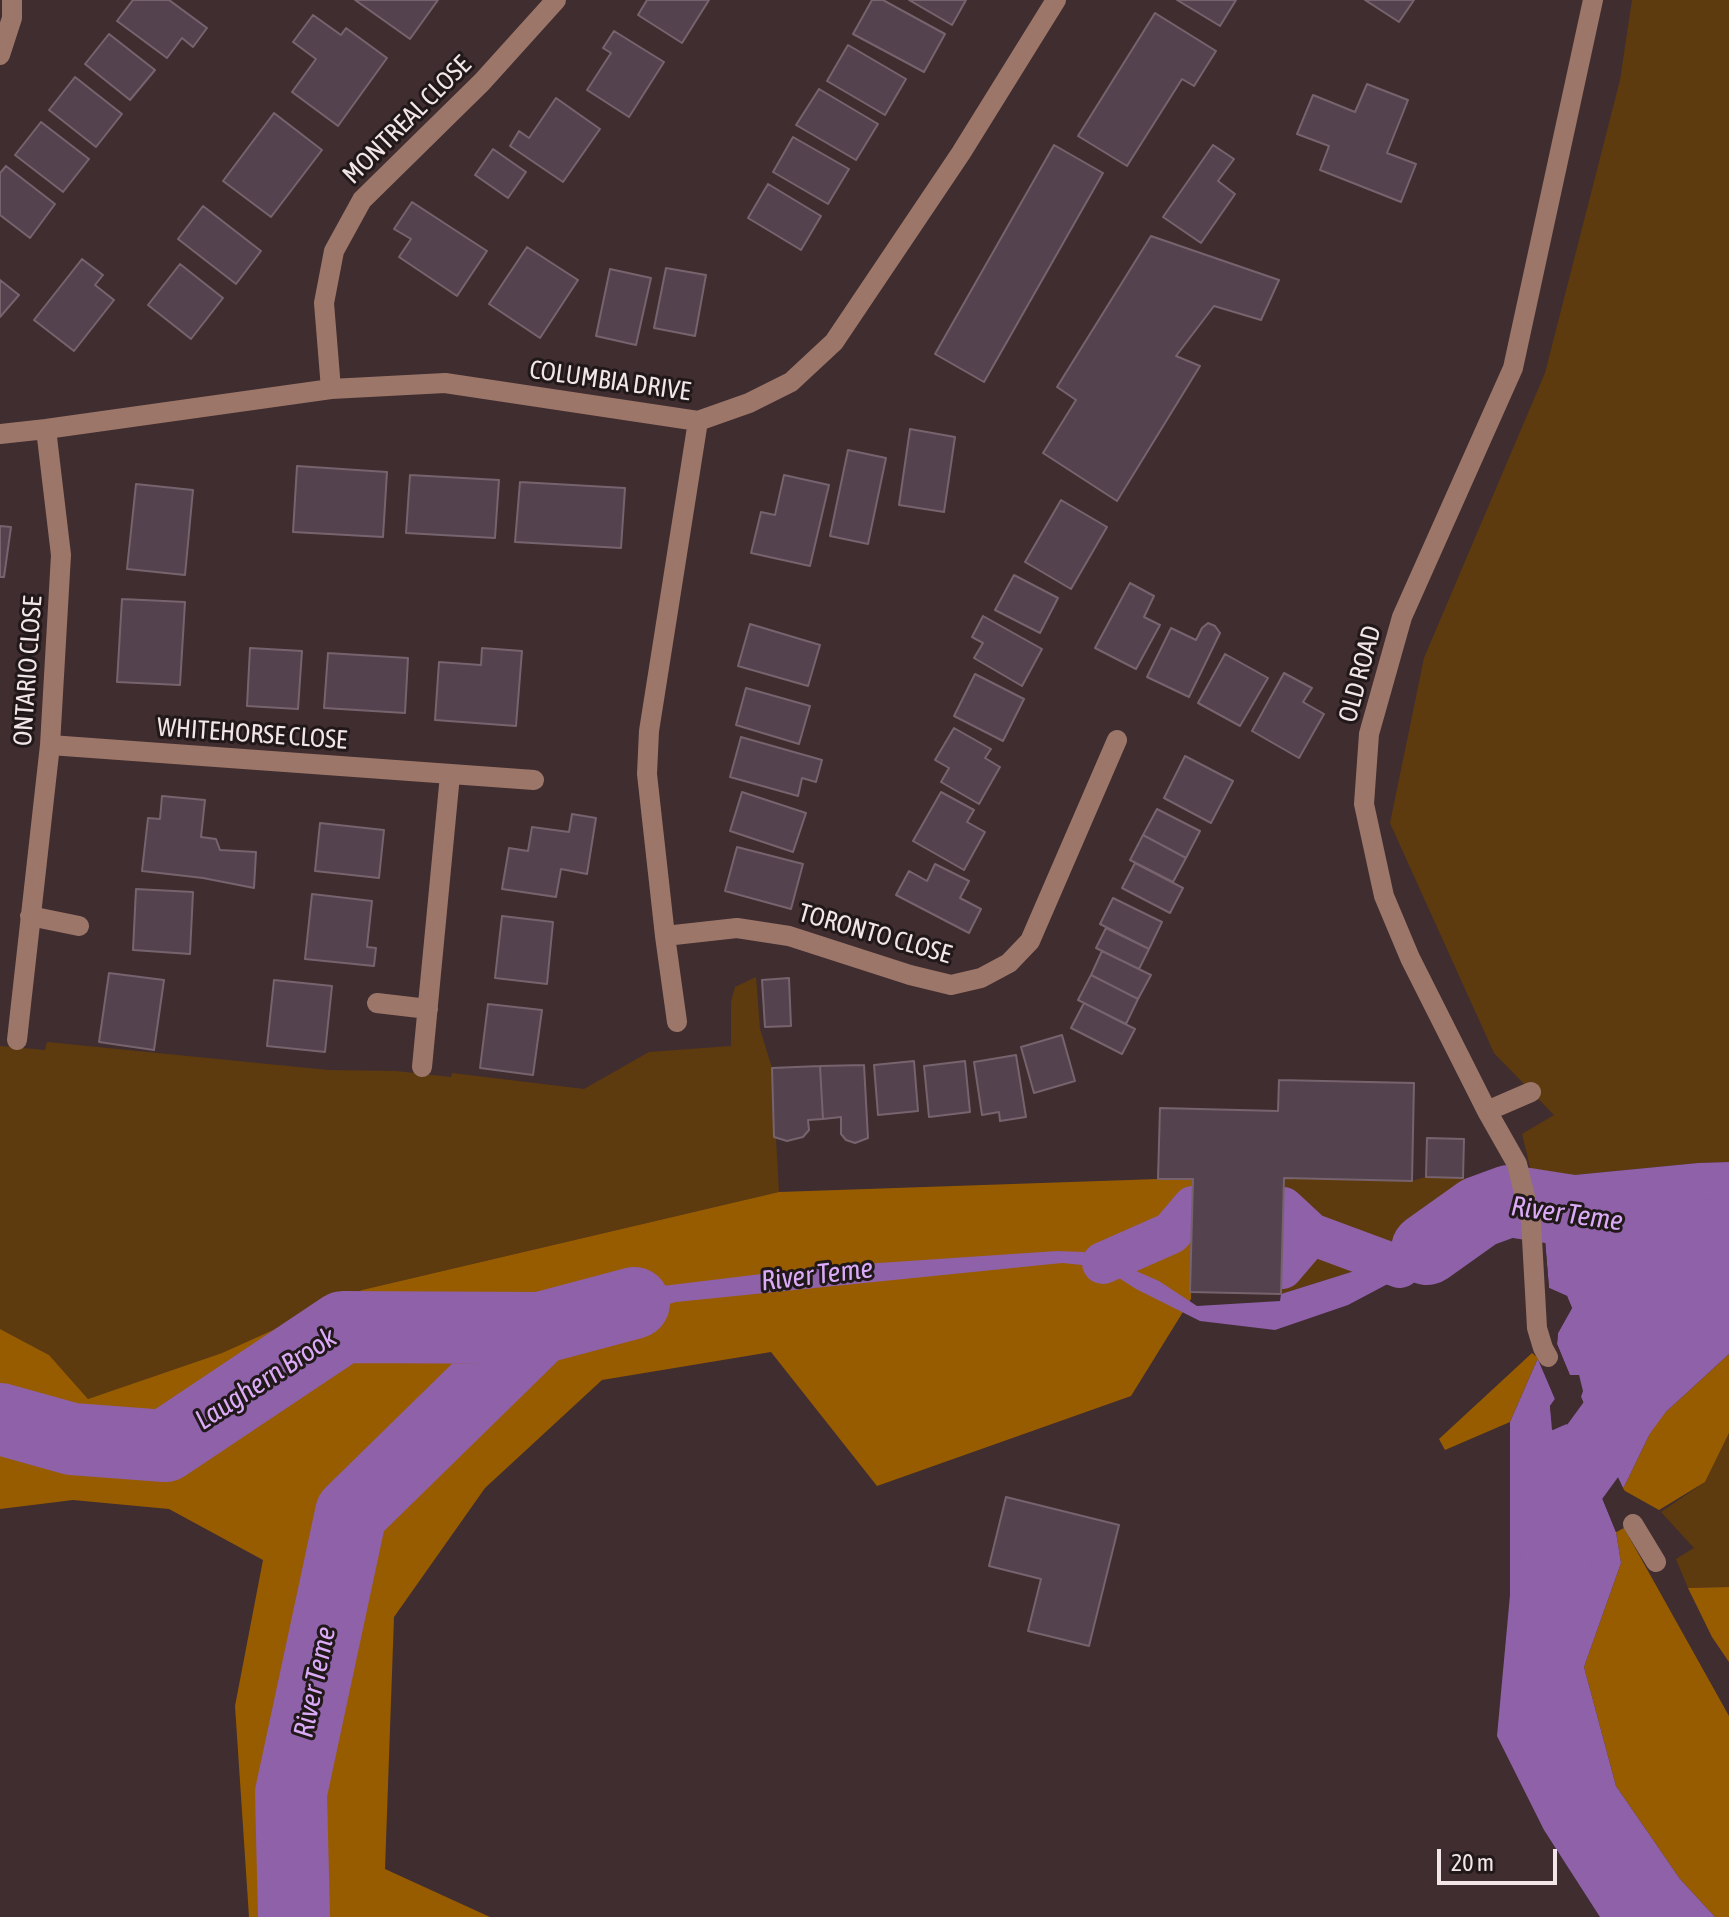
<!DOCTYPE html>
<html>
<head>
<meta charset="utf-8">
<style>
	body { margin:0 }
	#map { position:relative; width:1729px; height:1917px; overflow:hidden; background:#402d2f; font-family:"Asap Condensed",sans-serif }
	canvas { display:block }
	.scale { position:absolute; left:1437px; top:1849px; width:120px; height:36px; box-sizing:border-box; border:4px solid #f3e6e8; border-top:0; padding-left:10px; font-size:24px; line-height:28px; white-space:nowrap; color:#f3e6e8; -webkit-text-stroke:6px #211819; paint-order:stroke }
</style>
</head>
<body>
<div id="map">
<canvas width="1729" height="1917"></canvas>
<div class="scale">20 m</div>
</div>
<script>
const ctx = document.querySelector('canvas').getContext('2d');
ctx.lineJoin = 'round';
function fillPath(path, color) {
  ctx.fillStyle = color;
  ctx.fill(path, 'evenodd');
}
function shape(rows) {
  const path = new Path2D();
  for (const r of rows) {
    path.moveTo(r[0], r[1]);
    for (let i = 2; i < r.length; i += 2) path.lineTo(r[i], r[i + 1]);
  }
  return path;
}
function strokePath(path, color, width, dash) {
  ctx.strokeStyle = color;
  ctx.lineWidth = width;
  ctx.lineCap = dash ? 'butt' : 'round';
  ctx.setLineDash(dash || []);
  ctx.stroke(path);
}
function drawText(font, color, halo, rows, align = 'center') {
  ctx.font = font + ' "Asap Condensed",sans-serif';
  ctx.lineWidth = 6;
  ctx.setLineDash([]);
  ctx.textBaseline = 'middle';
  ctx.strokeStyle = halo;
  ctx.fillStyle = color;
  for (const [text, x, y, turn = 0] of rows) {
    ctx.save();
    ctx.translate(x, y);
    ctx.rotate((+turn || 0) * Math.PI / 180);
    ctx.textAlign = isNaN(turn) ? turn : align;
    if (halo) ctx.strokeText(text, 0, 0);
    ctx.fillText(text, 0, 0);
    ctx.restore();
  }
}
fillPath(shape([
	[1632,0,1729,0,1729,1162,1698,1163,1533,1179,1522,1134,1554,1115,1494,1053,1390,823,1424,658,1545,373,1620,80],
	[756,977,760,1029,772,1068,779,1192,362,1290,222,1353,88,1399,49,1355,0,1329,0,1046,45,1050,47,1042,328,1070,396,1071,451,1077,452,1073,584,1089,649,1052,731,1046,731,1002,735,987],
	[1506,1174,1509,1187,1495,1191,1473,1204,1446,1225,1398,1255,1364,1268,1281,1294,1284,1178,1411,1181,1426,1177,1488,1179],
	[1729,1433,1729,1587,1688,1588,1676,1559,1694,1548,1661,1512,1705,1482]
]), '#5e3b0e');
fillPath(shape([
	[1158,1179,1193,1179,1191,1299,1131,1396,877,1486,771,1352,602,1380,485,1488,394,1617,385,1869,490,1917,249,1917,235,1706,263,1560,169,1509,73,1500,0,1509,0,1329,49,1355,88,1399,222,1353,362,1290,779,1192],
	[1532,1353,1538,1358,1510,1422,1445,1450,1439,1439],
	[1729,1354,1729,1433,1705,1482,1659,1510,1625,1491,1623,1489,1656,1421],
	[1624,1528,1729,1716,1729,1917,1715,1917,1680,1879,1616,1786,1584,1667,1621,1563,1616,1532],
	[1729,1587,1729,1662,1712,1637,1688,1588]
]), '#975c00');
fillPath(shape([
	[1729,1162,1729,1354,1656,1421,1623,1489,1607,1454,1607,1428,1595,1429,1581,1397,1579,1375,1570,1376,1557,1344,1558,1333,1572,1308,1567,1296,1549,1288,1543,1216,1533,1179,1698,1163],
	[1509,1187,1516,1213,1483,1222,1416,1269,1348,1305,1275,1330,1200,1321,1136,1289,1102,1267,1062,1263,676,1302,544,1339,538,1321,654,1287,819,1267,1057,1251,1084,1252,1120,1264,1159,1281,1197,1306,1280,1301,1281,1294,1364,1268,1398,1255,1446,1225,1473,1204,1495,1191],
	[1538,1358,1555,1399,1550,1406,1553,1430,1567,1423,1584,1459,1585,1485,1595,1480,1616,1532,1621,1563,1584,1667,1616,1786,1680,1879,1715,1917,1600,1917,1544,1830,1497,1736,1510,1595,1510,1422]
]), '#8e61a8');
fillPath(shape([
	[1532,1175,1543,1216,1549,1288,1567,1296,1572,1308,1558,1333,1557,1344,1570,1375,1579,1375,1583,1391,1581,1397,1595,1429,1608,1428,1610,1450,1607,1454,1625,1492,1619,1491,1603,1455,1606,1449,1604,1432,1594,1433,1591,1431,1577,1398,1578,1390,1576,1379,1567,1378,1553,1345,1555,1332,1567,1308,1564,1299,1545,1290,1539,1217,1530,1177],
	[1536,1355,1541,1356,1559,1398,1554,1407,1556,1424,1566,1419,1571,1421,1588,1458,1587,1479,1595,1476,1598,1479,1620,1530,1616,1532,1595,1481,1584,1485,1582,1461,1584,1459,1567,1424,1552,1430,1550,1406,1555,1399]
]), '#402d2f');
strokePath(shape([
	[1283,1208,1311,1234,1400,1267],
	[1103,1263,1171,1233,1193,1207],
	[1282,1268,1311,1234]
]), '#8e61a8', 42);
strokePath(shape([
	[1427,1249,1479,1212,1509,1201,1656,1224,1729,1241],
	[0,1419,72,1439,165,1446,343,1327,540,1328],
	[1556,1557,1567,1486,1673,1341,1729,1309],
	[294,1917,291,1793,351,1513,540,1328,634,1303]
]), '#8e61a8', 72);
const building = shape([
	[133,0,169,0,207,28,193,47,182,38,167,58,117,21,133,0],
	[355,0,438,0,410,39,355,0],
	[647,0,709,0,682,43,638,15,647,0],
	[872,0,883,0,945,34,924,72,853,34,872,0],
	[909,0,966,0,952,25,909,0],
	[1177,0,1236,0,1220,26,1177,0],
	[1365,0,1414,0,1399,22,1365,0],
	[1155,13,1216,51,1194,86,1182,79,1127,166,1078,136,1155,13],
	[313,15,341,35,346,28,387,58,338,126,292,92,316,59,293,42,313,15],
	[614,31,664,62,629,117,587,90,611,53,603,48,614,31],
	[109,34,155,70,130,100,85,64,109,34],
	[848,45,906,79,885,115,827,81,848,45],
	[75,77,122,114,96,147,49,110,75,77],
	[1367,84,1408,100,1387,153,1416,164,1401,202,1320,170,1329,146,1297,134,1313,95,1355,112,1367,84],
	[819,89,878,124,856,160,796,125,819,89],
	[556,98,600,129,563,182,510,146,519,131,529,138,556,98],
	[274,113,322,150,271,217,223,181,274,113],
	[41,122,89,159,63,192,15,155,41,122],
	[793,137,849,169,828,204,773,172,793,137],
	[1054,145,1103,173,984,382,935,354,1054,145],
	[1213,145,1234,159,1218,181,1235,194,1201,243,1163,217,1213,145],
	[493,149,526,172,508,198,475,175,493,149],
	[6,166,55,204,30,238,0,215,0,173,6,166],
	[768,184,821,216,801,250,748,218,768,184],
	[412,202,487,251,457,296,399,257,411,239,394,229,412,202],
	[203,206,261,251,236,284,178,239,203,206],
	[1151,236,1279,280,1261,320,1214,306,1176,356,1200,366,1117,501,1043,453,1076,400,1057,387,1151,236],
	[527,247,578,280,540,338,489,304,527,247],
	[82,259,103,275,95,285,114,300,74,351,34,320,82,259],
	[180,264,223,298,191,339,148,305,180,264],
	[666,268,706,275,695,336,654,328,666,268],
	[610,269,651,278,636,345,596,336,610,269],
	[0,280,19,295,0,317,0,280],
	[910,429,955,437,944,512,899,505,910,429],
	[848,450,886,458,868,544,830,536,848,450],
	[297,466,387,472,383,537,293,532,297,466],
	[410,475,499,480,495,538,406,533,410,475],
	[784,475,829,485,810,566,751,553,761,512,775,515,784,475],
	[520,482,625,488,621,548,515,542,520,482],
	[136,484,193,490,185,575,127,569,136,484],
	[1061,500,1107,527,1071,589,1025,562,1061,500],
	[0,526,11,527,4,577,0,577,0,526],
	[1014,575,1058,598,1040,633,995,610,1014,575],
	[1130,583,1154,596,1144,617,1160,625,1136,669,1095,648,1130,583],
	[122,599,185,602,180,685,117,682,122,599],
	[983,616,1042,649,1022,686,974,658,983,643,972,637,983,616],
	[1208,623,1215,626,1220,633,1189,697,1147,677,1171,628,1196,640,1202,628,1208,623],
	[750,624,820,645,808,686,738,666,750,624],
	[250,648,302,651,298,709,247,706,250,648],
	[482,648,522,651,516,726,435,720,439,662,481,665,482,648],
	[328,653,408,658,405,713,324,708,328,653],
	[1225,654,1268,678,1240,726,1198,703,1225,654],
	[1284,673,1312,688,1303,702,1324,714,1299,758,1252,731,1284,673],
	[975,674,1024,699,1003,741,954,716,975,674],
	[746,688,810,706,799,744,736,725,746,688],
	[954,728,991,749,985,758,1000,767,979,804,941,782,949,768,935,760,954,728],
	[741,737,822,760,816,782,802,778,798,796,730,777,741,737],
	[1185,756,1233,781,1211,823,1164,798,1185,756],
	[742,792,806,813,793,852,730,831,742,792],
	[941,792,974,810,967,822,985,832,964,870,913,841,941,792],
	[162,796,205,800,201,837,216,839,220,850,256,852,254,888,203,878,142,871,148,818,160,819,162,796],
	[1157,809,1200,831,1186,858,1143,835,1157,809],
	[572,814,596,818,587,874,561,869,556,897,502,889,509,848,528,851,532,827,569,832,572,814],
	[320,823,384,830,379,878,315,871,320,823],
	[1143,835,1186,858,1173,882,1130,860,1143,835],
	[737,847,803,864,791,909,725,891,737,847],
	[1135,863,1183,888,1170,913,1122,888,1135,863],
	[935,864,969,881,960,898,981,909,969,933,896,895,909,871,927,881,935,864],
	[136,889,193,892,190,954,133,950,136,889],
	[312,894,372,901,367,947,376,948,374,966,305,959,312,894],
	[1113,898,1162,922,1149,949,1100,924,1113,898],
	[502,916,553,922,547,984,495,978,502,916],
	[1106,928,1149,949,1139,969,1096,948,1106,928],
	[1102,951,1151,975,1138,999,1091,975,1102,951],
	[109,973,164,980,154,1050,99,1042,109,973],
	[1091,975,1138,999,1126,1024,1078,1000,1091,975],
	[789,978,791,1026,765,1027,762,980,789,978],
	[274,980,332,986,325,1052,267,1046,274,980],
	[1084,1003,1135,1029,1122,1054,1071,1028,1084,1003],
	[488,1004,542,1010,533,1075,480,1068,488,1004],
	[1062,1035,1075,1081,1034,1093,1021,1047,1062,1035],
	[1016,1055,1026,1117,1000,1121,999,1112,982,1115,974,1062,1016,1055],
	[914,1061,918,1111,878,1115,874,1065,914,1061],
	[965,1061,970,1112,929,1117,924,1066,965,1061],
	[864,1065,868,1138,855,1143,846,1140,841,1134,841,1117,823,1119,820,1066,864,1065],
	[820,1066,823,1119,808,1120,809,1130,803,1137,787,1141,774,1137,772,1068,820,1066],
	[1279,1080,1414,1083,1412,1181,1284,1178,1281,1294,1190,1292,1193,1179,1158,1179,1160,1108,1278,1111,1279,1080],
	[1427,1138,1464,1139,1463,1178,1426,1177,1427,1138],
	[1006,1497,1119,1525,1089,1646,1028,1631,1041,1579,989,1566,1006,1497]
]);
fillPath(building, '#54434e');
strokePath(building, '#76636e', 2);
strokePath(shape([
	[0,55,12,18,12,0],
	[331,389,324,303,334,251,362,200,482,82,556,0],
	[0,434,46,429,331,389,445,383,698,421,749,403,791,382,834,342,961,153,1056,0],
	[50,745,534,780],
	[30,916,79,926],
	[665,936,737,928,789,936,910,975,951,985,981,978,1009,963,1030,941,1117,740],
	[377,1003,428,1009],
	[677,1022,665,936,647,774,649,731,698,421],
	[17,1040,50,745,61,555,46,429],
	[422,1067,450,775],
	[1487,1111,1531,1092],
	[1548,1357,1543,1348,1537,1328,1531,1221,1517,1164,1487,1111,1410,958,1384,896,1364,804,1369,734,1402,617,1513,368,1593,0],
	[1633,1524,1656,1562]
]), '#9d766a', 20);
drawText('26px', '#f3e6e8', '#211819', [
	["MONTREAL CLOSE",407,120,-45],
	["COLUMBIA DRIVE",610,381,8],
	["ONTARIO CLOSE",28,671,-86],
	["OLD ROAD",1360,674,-75],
	["WHITEHORSE CLOSE",252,734,4],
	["TORONTO CLOSE",875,934,16]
]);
drawText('italic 28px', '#dbabf8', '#211819', [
	["River Teme",1567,1214,8],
	["River Teme",817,1275,-7],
	["Laughern Brook",266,1379,-33],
	["River Teme",315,1682,-78]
]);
</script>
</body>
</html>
